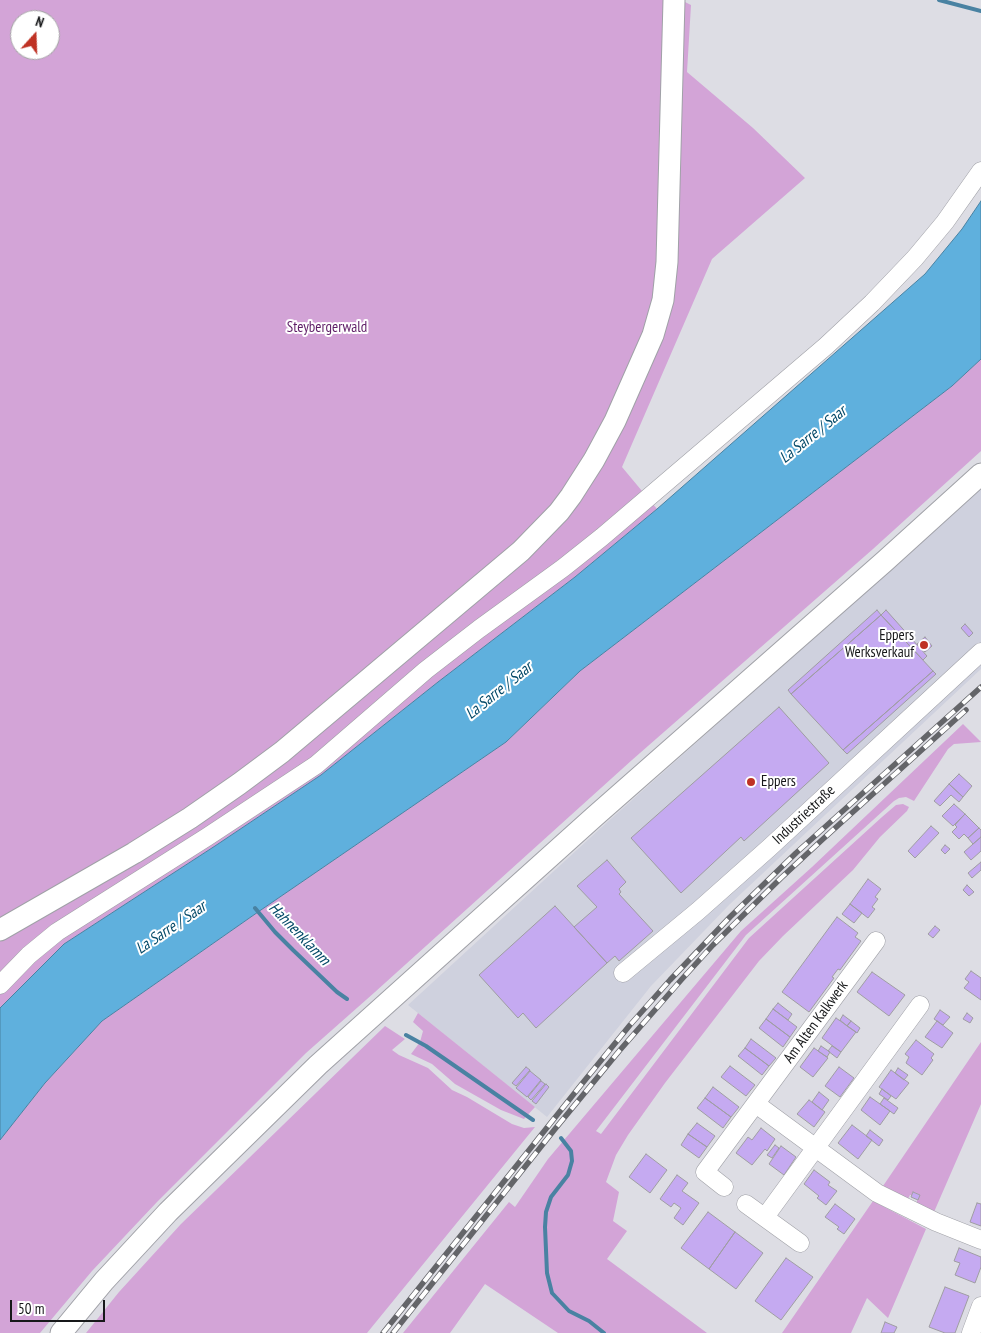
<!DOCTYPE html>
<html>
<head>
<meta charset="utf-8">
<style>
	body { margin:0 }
	#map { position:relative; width:981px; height:1333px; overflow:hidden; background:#dddde4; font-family:"PT Sans Narrow",sans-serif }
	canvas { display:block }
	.north { position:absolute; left:10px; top:10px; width:50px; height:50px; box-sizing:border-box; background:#fff; border:1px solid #a2a3a3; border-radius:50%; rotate:20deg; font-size:14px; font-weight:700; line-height:20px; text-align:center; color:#17181a }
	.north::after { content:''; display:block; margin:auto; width:18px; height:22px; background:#bf3224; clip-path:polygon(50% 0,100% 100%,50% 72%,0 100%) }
	.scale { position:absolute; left:10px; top:1300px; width:95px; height:22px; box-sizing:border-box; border:2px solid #17181a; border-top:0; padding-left:6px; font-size:15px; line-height:18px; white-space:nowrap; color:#17181a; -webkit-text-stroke:4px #fff; paint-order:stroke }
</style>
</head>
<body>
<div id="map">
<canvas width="981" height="1333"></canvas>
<div class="north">N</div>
<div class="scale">50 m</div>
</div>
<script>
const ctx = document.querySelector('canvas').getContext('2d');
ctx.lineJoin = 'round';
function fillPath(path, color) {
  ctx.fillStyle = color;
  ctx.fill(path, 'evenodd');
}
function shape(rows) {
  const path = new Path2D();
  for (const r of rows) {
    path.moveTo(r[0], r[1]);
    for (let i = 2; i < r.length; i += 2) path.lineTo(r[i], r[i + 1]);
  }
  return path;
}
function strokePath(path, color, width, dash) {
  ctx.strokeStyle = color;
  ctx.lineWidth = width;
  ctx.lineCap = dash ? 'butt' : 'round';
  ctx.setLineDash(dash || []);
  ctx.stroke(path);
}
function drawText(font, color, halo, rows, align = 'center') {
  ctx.font = font + ' "PT Sans Narrow",sans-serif';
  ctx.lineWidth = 4;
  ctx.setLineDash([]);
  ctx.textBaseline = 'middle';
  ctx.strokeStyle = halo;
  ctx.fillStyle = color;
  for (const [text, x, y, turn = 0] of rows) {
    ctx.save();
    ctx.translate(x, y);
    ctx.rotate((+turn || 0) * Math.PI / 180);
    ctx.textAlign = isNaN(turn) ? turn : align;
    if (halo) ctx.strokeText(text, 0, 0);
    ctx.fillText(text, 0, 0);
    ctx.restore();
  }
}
fillPath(shape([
	[981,486,981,669,730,904,651,986,547,1117,408,1005,603,826,892,568]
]), '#cfd1de');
fillPath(shape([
	[0,0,681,0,691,5,687,72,753,128,805,178,712,259,622,467,657,509,575,577,438,682,321,775,215,846,64,944,0,1008],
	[20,20,50,20,50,50,20,50],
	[981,359,981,451,873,549,632,760,375,992,306,1053,157,1202,92,1271,40,1333,0,1333,0,1140,45,1083,102,1021,258,912,506,742,580,671,952,386],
	[963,724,981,742,954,744,948,749,914,801,906,797,899,798,894,801,746,935,596,1131,601,1134,749,938,882,817,896,805,903,804,909,807,907,811,880,837,853,870,783,936,759,961,665,1083,628,1135,616,1155,606,1182,619,1192,613,1221,627,1231,607,1259,707,1333,558,1333,485,1284,450,1333,403,1333,509,1202,515,1207,548,1159,741,931,812,867],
	[418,1013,535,1107,524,1119,501,1110,455,1084,432,1064,411,1054,420,1042,423,1031,413,1022],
	[385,1026,405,1039,392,1050,399,1055,428,1068,452,1090,467,1097,512,1124,524,1128,535,1127,367,1333,86,1333,119,1292,181,1224],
	[981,1042,981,1104,934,1212,916,1203,920,1195,913,1192,912,1195,910,1195,908,1199,883,1186],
	[873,1201,926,1229,888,1318,867,1298,851,1333,782,1333]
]), '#d3a4d7');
const water = shape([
	[981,201,981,359,952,386,580,671,506,742,258,912,102,1021,45,1083,0,1140,0,1008,64,944,215,846,321,775,438,682,575,577,657,509,925,274,962,229,981,201]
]);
fillPath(water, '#5fb0dd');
strokePath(water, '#4982a2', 1);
strokePath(shape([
	[939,0,981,11],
	[255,908,275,932,293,950,337,992,347,999],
	[406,1035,426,1046,533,1120],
	[561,1138,571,1151,572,1161,568,1175,551,1197,546,1212,545,1227,547,1273,552,1293,569,1311,589,1321,604,1333]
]), '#4982a2', 4);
const building = shape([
	[877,610,881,615,791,694,788,690,877,610],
	[886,610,927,656,923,660,881,615,886,610],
	[881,615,933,671,843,750,791,694,881,615],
	[965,624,973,633,969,637,961,628,965,624],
	[925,637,932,646,925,652,917,644,925,637],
	[933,671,936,674,847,754,843,750,933,671],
	[779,707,829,763,744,841,741,837,681,893,631,838,779,707],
	[959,774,972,786,963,797,949,784,959,774],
	[949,784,963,797,959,802,951,795,940,806,934,801,949,784],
	[954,804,965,814,953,826,942,816,954,804],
	[965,814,979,828,968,838,964,834,959,839,952,832,957,827,955,825,965,814],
	[931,826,939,833,915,858,908,851,931,826],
	[979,828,981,830,981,837,973,844,968,838,979,828],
	[981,837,981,851,971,860,964,852,981,837],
	[945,845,950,849,945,854,941,850,945,845],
	[607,860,626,882,619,889,621,892,619,894,653,931,619,961,615,956,607,963,574,927,597,907,577,886,607,860],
	[981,862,981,870,972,878,968,873,981,862],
	[868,879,881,889,875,897,878,899,872,907,875,909,868,918,850,904,868,879],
	[967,885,974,892,969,896,963,890,967,885],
	[850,904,862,913,854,923,842,914,850,904],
	[555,906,607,963,536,1028,523,1013,518,1018,479,975,555,906],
	[837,917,858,933,855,937,861,941,840,970,838,969,832,977,834,978,809,1012,782,992,837,917],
	[935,926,940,930,933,938,928,934,935,926],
	[971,971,981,978,981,1000,964,988,969,982,965,979,971,971],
	[872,972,905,995,889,1016,857,992,872,972],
	[778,1003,792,1014,788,1020,773,1009,778,1003],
	[773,1009,797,1027,790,1037,766,1019,773,1009],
	[940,1010,950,1017,943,1025,934,1019,940,1010],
	[967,1013,973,1018,970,1023,963,1019,967,1013],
	[843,1015,851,1021,847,1026,840,1020,843,1015],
	[836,1018,856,1032,841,1052,822,1038,836,1018],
	[766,1019,790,1037,783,1047,759,1028,766,1019],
	[851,1021,860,1028,857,1033,847,1026,851,1021],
	[937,1021,953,1033,942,1048,925,1037,937,1021],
	[751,1039,776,1058,769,1066,745,1048,751,1039],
	[916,1040,934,1054,931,1058,933,1060,922,1075,906,1063,909,1057,905,1054,916,1040],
	[821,1046,830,1052,827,1057,818,1051,821,1046],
	[832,1046,841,1052,837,1058,828,1051,832,1046],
	[745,1048,769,1066,762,1075,738,1056,745,1048],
	[814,1048,828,1058,813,1077,800,1067,814,1048],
	[730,1066,755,1085,746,1096,721,1077,730,1066],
	[526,1067,530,1070,516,1086,512,1083,526,1067],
	[839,1067,854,1078,840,1097,825,1086,839,1067],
	[898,1068,908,1075,904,1080,895,1073,898,1068],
	[891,1070,909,1083,896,1099,879,1087,891,1070],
	[530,1071,541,1080,527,1097,516,1088,530,1071],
	[541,1081,545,1084,531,1100,528,1097,541,1081],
	[546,1084,549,1087,536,1104,532,1101,546,1084],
	[713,1087,739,1107,731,1117,705,1098,713,1087],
	[882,1089,891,1096,888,1100,879,1094,882,1089],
	[819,1092,829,1100,822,1110,812,1102,819,1092],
	[870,1097,890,1111,880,1125,861,1110,870,1097],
	[705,1098,731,1117,723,1128,697,1108,705,1098],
	[884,1098,898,1108,894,1114,880,1104,884,1098],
	[809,1100,825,1112,814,1127,797,1114,809,1100],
	[697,1123,715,1136,707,1147,688,1134,697,1123],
	[852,1125,872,1140,858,1159,838,1143,852,1125],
	[761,1128,775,1139,767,1151,765,1149,752,1165,736,1153,748,1137,752,1140,761,1128],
	[870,1130,883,1140,879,1146,866,1136,870,1130],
	[688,1134,707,1147,699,1158,681,1145,688,1134],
	[775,1145,779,1148,772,1158,767,1155,775,1145],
	[781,1146,796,1157,784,1175,769,1164,781,1146],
	[646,1154,667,1170,650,1193,629,1177,646,1154],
	[814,1170,830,1182,828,1185,837,1191,826,1205,817,1198,819,1196,804,1184,814,1170],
	[677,1175,688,1183,682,1191,699,1203,683,1225,674,1218,681,1208,674,1203,671,1207,660,1199,677,1175],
	[913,1192,920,1195,918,1200,911,1197,913,1192],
	[977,1203,981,1204,981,1226,970,1222,977,1203],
	[835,1204,855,1219,844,1234,837,1229,839,1227,825,1217,835,1204],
	[708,1212,735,1232,709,1269,681,1248,708,1212],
	[735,1232,763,1253,736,1289,709,1269,735,1232],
	[959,1248,981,1257,981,1267,975,1283,955,1275,960,1263,954,1261,959,1248],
	[786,1258,813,1277,781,1320,755,1301,786,1258],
	[945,1287,969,1296,955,1333,945,1333,929,1327,945,1287],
	[885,1322,897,1327,894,1333,881,1333,885,1322]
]);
fillPath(building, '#c5aaf1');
strokePath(building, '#9f9da2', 1);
const minor = shape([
	[623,973,698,911,769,848,981,652],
	[0,985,29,955,57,932,207,837,316,765,426,670,479,629,563,568,602,537,826,346,872,303,915,258,945,222,981,171],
	[756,1104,877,1193,936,1222,981,1240],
	[724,1187,705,1172,876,941],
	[746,1204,800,1243],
	[765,1217,920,1005],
	[971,1333,981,1306]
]);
const major = shape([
	[0,930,134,853,190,818,239,784,282,752,521,551,559,512,571,496,594,460,615,421,653,335,663,300,667,262,674,0],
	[61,1333,104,1281,168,1212,318,1065,594,817,885,561,981,474]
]);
strokePath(minor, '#a0a1a7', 19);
strokePath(major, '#a0a1a7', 23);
strokePath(minor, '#fff', 18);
strokePath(major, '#fff', 21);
const rail = shape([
	[383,1333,581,1085,630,1025,670,980,730,917,796,853,981,687],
	[393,1333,555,1129,620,1050,682,979,713,945,781,878,823,839,966,710]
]);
strokePath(rail, '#646569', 5.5);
strokePath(rail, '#fff', 4, [11]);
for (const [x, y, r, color] of [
	[924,645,5,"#bf3224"],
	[751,782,5,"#bf3224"]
]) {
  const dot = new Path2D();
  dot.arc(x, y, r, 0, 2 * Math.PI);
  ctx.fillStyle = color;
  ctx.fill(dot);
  strokePath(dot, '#fff', 2);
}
drawText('15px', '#5f1e67', '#fff', [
	["Steybergerwald",327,328]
]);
drawText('15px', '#17181a', '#fff', [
	["Eppers",914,636],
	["Werksverkauf",914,653],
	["Eppers",761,782,"left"]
], 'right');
drawText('15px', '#17181a', '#fff', [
	["Industriestraße",804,815,-43],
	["Am Alten Kalkwerk",816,1022,-54]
]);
drawText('italic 16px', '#044968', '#fff', [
	["La Sarre / Saar",813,435,-39],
	["La Sarre / Saar",499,691,-39],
	["La Sarre / Saar",171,928,-34],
	["Hahnenklamm",299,934,46]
]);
</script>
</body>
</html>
